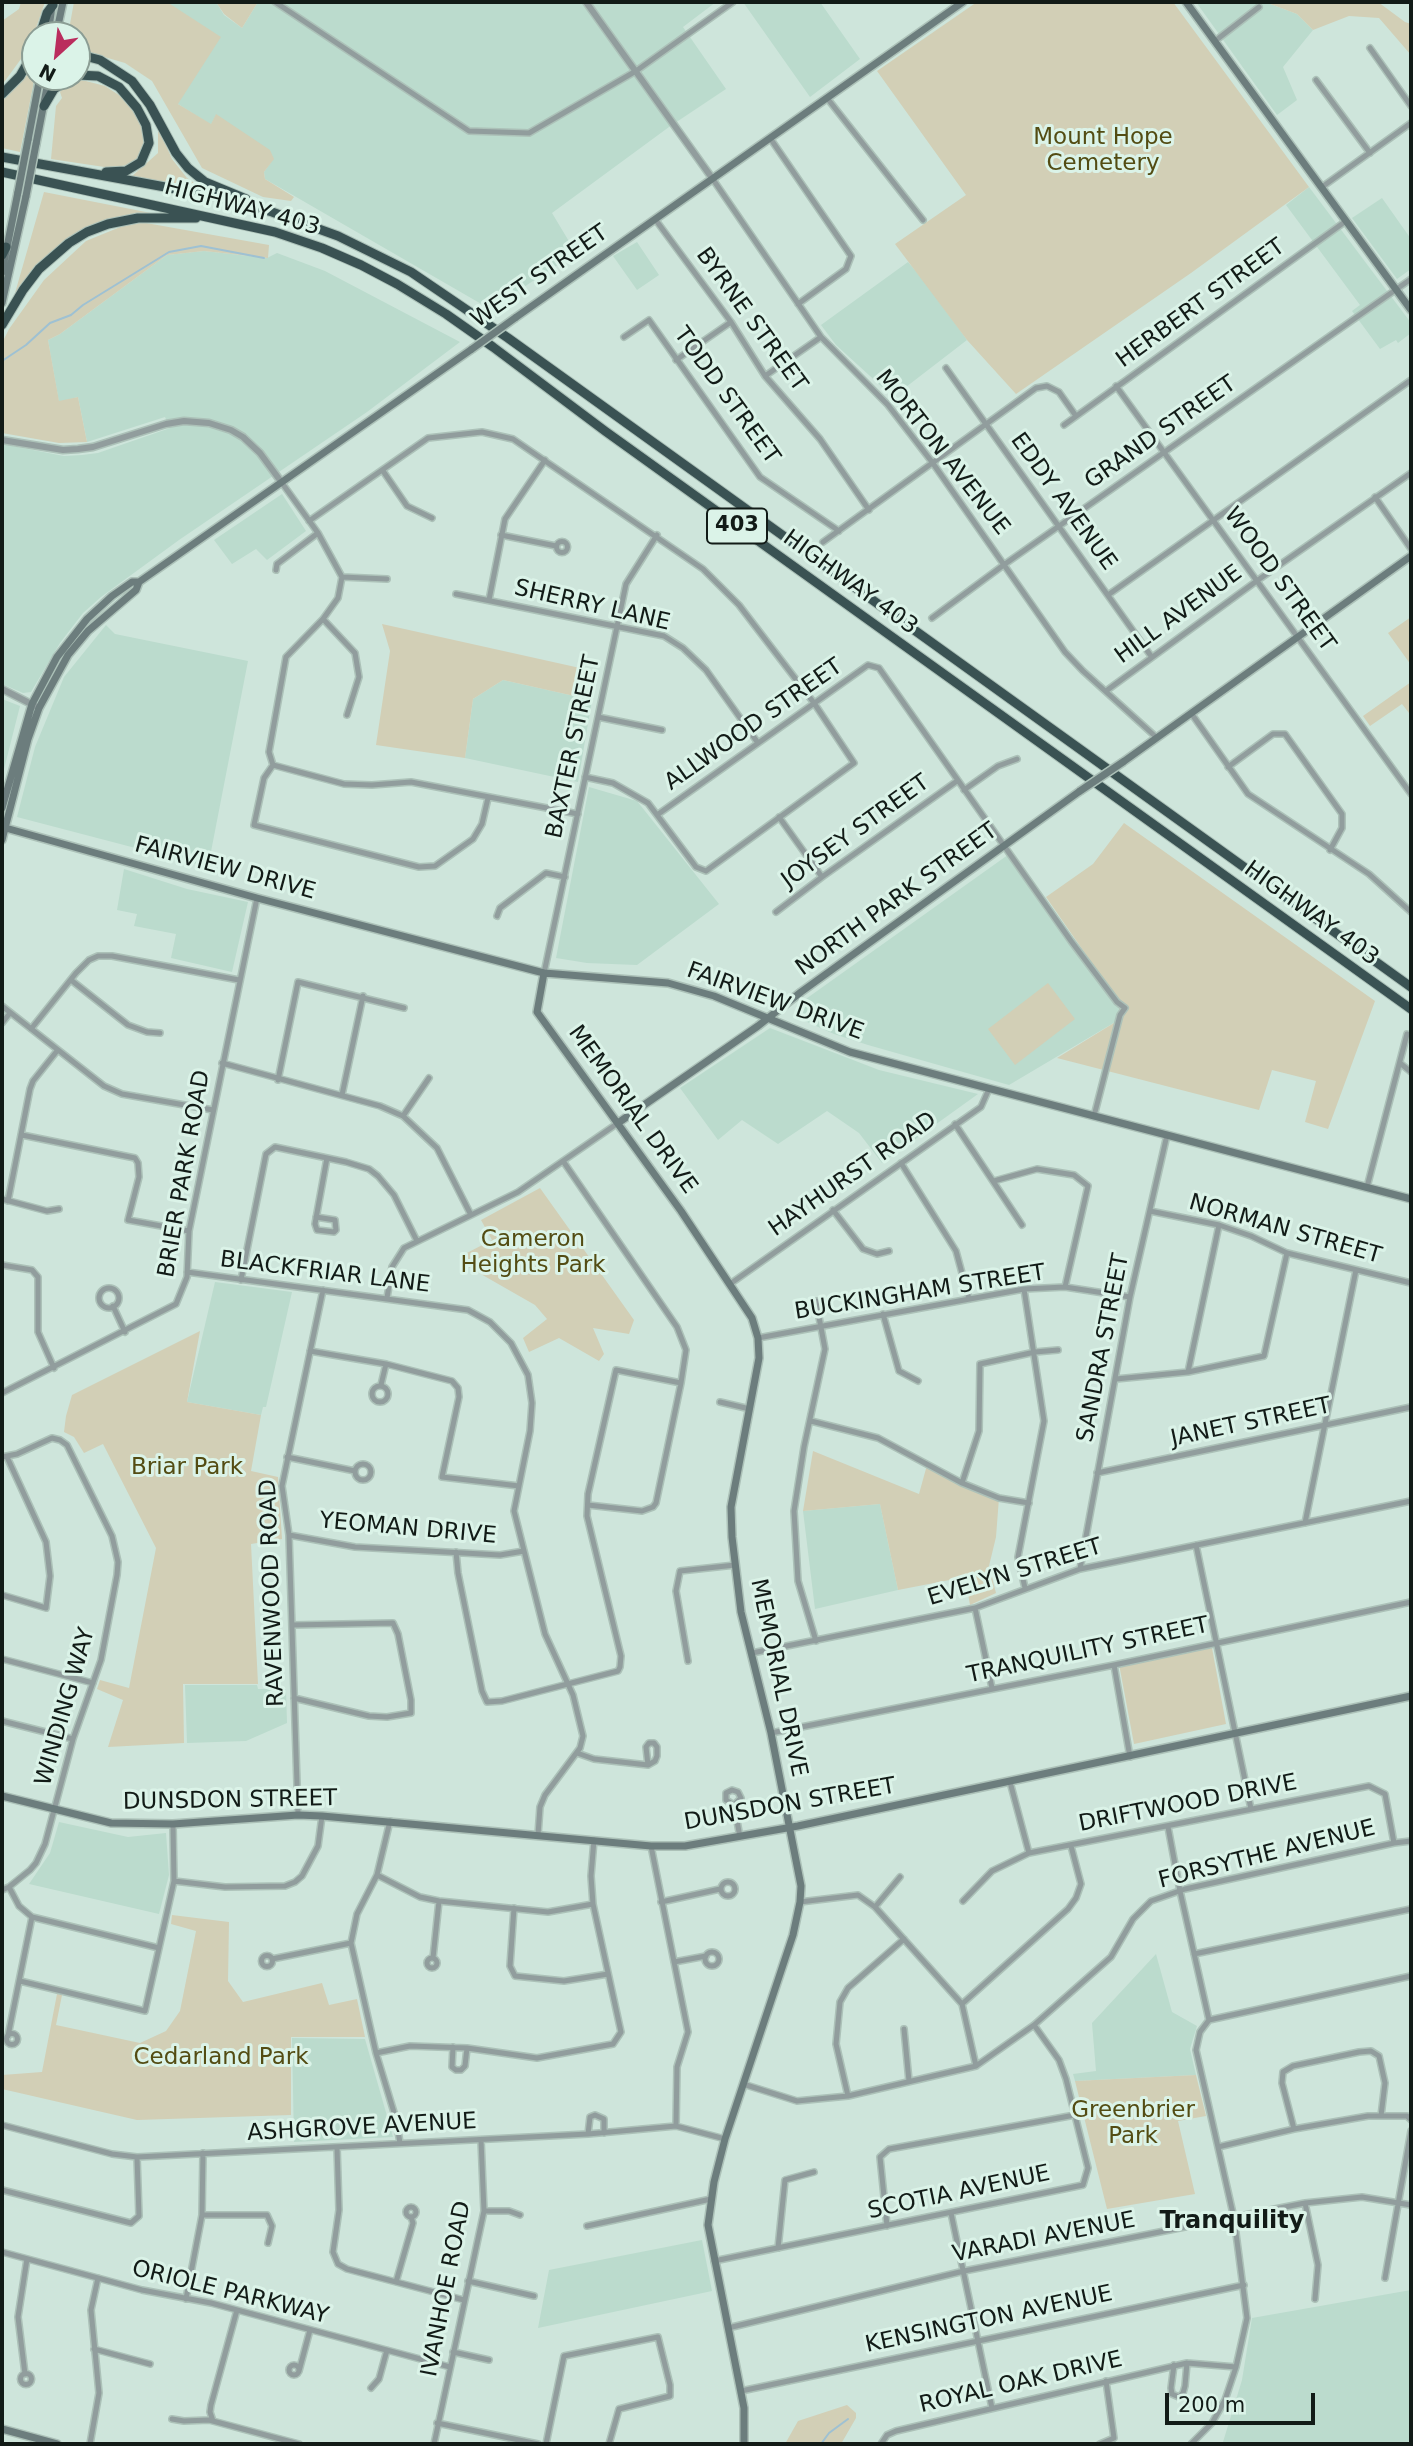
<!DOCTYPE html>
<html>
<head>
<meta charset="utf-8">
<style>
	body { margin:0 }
	#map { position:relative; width:1413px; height:2446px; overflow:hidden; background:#cee5db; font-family:"DejaVu Sans",sans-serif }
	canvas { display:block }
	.frame { position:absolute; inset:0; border:4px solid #121b17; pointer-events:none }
	.north { position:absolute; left:21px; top:21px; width:70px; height:70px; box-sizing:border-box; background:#dbf3e8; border:2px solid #8b9d94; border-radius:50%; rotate:207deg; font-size:19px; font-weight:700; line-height:28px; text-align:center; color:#121b17 }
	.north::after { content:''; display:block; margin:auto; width:24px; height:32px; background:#ba2c5d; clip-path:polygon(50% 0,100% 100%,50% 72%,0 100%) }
	.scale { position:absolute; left:1165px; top:2393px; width:150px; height:32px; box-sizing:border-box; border:4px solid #121b17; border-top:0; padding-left:9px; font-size:21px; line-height:24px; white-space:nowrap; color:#121b17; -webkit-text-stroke:5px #dbf3e8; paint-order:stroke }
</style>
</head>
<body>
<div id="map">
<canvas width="1413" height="2446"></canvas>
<div class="frame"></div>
<div class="north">N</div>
<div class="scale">200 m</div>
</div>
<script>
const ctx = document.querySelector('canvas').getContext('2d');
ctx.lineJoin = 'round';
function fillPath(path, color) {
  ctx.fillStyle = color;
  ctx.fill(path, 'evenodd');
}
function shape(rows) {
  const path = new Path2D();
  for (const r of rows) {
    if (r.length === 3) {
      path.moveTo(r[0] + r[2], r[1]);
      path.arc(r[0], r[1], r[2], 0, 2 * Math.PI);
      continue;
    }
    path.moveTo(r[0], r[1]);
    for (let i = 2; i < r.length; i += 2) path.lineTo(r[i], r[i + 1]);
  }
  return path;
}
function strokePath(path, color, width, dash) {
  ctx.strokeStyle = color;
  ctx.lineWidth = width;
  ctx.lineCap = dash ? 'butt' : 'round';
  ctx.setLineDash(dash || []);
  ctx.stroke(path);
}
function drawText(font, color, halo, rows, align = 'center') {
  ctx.font = font + ' "DejaVu Sans",sans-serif';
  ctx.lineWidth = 6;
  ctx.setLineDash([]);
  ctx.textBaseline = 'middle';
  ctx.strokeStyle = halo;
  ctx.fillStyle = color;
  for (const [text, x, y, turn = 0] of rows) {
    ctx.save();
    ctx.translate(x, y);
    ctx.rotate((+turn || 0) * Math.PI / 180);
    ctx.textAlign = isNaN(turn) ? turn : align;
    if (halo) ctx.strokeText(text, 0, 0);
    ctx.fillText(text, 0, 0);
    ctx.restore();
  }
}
fillPath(shape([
	[167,2,216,2,224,15,242,28,258,2,716,2,683,27,726,89,669,127,552,213,576,253,490,309,265,179,264,172,273,159,216,115,211,125,178,104],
	[743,2,820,2,860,59,810,97],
	[1196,2,1265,2,1297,14,1313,30,1283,67,1297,100,1277,115],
	[1309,187,1411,323,1411,333,1398,343,1396,340,1380,349,1352,311,1360,305,1286,205],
	[1382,198,1411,239,1411,269,1397,279,1352,218],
	[637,242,659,275,637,290,613,256],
	[204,251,267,258,277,253,325,271,460,342,367,412,179,540,101,597,83,613,60,643,31,692,23,693,2,684,2,444,64,456,82,455,98,453,170,428,165,417,87,442,78,397,59,402,48,340,60,334,167,255],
	[908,262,927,284,967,340,893,397,836,345,821,325],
	[282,494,306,531,267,560,256,549,232,564,214,540],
	[106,625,115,634,248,661,208,867,17,817,35,747,64,677],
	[503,680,592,700,578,782,465,758,473,699],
	[2,699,20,706,2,777],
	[589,787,637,801,719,904,637,965,587,963,556,958],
	[1012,852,1116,998,1122,1018,1009,1085,868,1045,834,1034,796,1017,796,1006],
	[124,869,187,889,248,902,232,972,171,958,176,934,134,926,137,914,117,910],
	[770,1028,879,1070,978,1094,882,1163,859,1133,827,1111,778,1144,742,1120,718,1140,680,1088],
	[215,1282,292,1292,266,1407,263,1407,261,1415,187,1402],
	[880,1504,898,1590,815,1609,803,1511],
	[185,1685,257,1685,258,1689,286,1689,287,1723,246,1741,187,1743],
	[59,1822,128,1837,166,1833,169,1875,159,1914,29,1884,50,1853],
	[1156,1954,1172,2012,1197,2026,1190,2049,1196,2075,1075,2081,1073,2074,1096,2071,1092,2023],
	[292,2038,365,2039,393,2137,294,2142],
	[702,2240,712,2291,538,2328,549,2270],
	[1411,2290,1411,2444,1220,2444,1223,2442,1242,2380,1252,2318]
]), '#bbdbcd');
fillPath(shape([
	[21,2,45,2,29,48,2,85,2,21,19,9],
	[74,2,167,2,221,37,178,104,211,124,216,114,270,150,274,159,264,172,265,179,294,197,291,201,263,197,202,168,152,81,125,63,77,49,77,35,68,35],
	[216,2,258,2,242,28,224,14],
	[977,2,1173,2,1309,187,1191,273,1016,394,967,340,895,244,966,195,877,71],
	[1265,2,1378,2,1405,22,1411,24,1411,55,1379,18,1349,16,1313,30,1297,14],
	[35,54,35,76,20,152,2,148,2,98],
	[82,80,105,86,122,97,140,119,146,138,144,153,132,164,111,168,51,159,56,106,62,98,60,92,63,87],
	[158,127,172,159,187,178,212,195,131,177,158,153],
	[44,192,151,213,139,214,60,246,34,267,13,300],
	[135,221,269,245,268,258,204,251,167,255,60,334,48,340,59,401,78,397,87,442,59,443,2,433,2,343,9,329,44,280,86,241],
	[1411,617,1411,665,1388,633],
	[382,624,598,672,592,700,503,680,473,699,465,758,376,745,390,651],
	[1411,682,1411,711,1409,713,1402,704,1370,726,1363,716],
	[1124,823,1375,1001,1328,1129,1305,1122,1316,1081,1272,1070,1259,1110,1057,1058,1122,1018,1116,998,1046,897,1093,864],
	[1048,983,1075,1019,1015,1065,988,1029],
	[540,1188,634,1320,629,1334,593,1328,604,1354,599,1361,559,1338,529,1352,523,1338,547,1319,535,1305,465,1265,461,1256,492,1240,481,1220],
	[200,1331,187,1402,261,1415,251,1471,278,1477,282,1539,251,1544,258,1684,183,1684,184,1743,108,1747,123,1700,97,1689,100,1680,129,1688,156,1548,103,1444,84,1453,74,1437,64,1432,66,1416,72,1395],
	[813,1451,919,1494,927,1465,999,1498,996,1537,989,1566,996,1593,970,1605,965,1577,898,1590,880,1504,803,1511],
	[1212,1648,1226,1724,1134,1744,1119,1664],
	[172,1915,229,1922,228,1981,243,2002,322,1983,329,2005,357,1999,365,2037,291,2037,291,2115,137,2120,2,2089,2,2075,42,2072,57,1994,62,1995,56,2025,140,2043,166,2031,180,2011,196,1931,171,1924],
	[1196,2075,1206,2116,1178,2121,1195,2194,1107,2209,1075,2081],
	[847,2405,856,2413,856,2418,841,2444,785,2444,798,2421]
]), '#d2cfb6');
strokePath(shape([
	[2,361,26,345,50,323,71,315,83,305,169,252,201,246,264,258],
	[821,2444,829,2433,848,2419]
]), '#9ec1d3', 2);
const minor = shape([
	[275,2,469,131,529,133,636,71,733,2],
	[1215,41,1259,7],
	[1370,48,1411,106],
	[1316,80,1370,153],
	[827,98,923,220],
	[770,138,851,256,846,269,798,304],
	[712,178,821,337,888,405,932,462,1065,652,1083,671,1156,737],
	[1322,187,1411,123],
	[655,219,731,322,765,376,820,439,869,510],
	[624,337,649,320,760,477,839,531],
	[676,360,731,322],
	[946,368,1151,656],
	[765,376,821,337],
	[1116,386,1411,794],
	[1064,425,1346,221],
	[383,471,407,506,432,518],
	[1375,497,1411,549],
	[309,521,428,438,482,432,513,439,703,569,739,605,814,703,854,763,706,871,696,867,648,803,613,783,585,777],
	[501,535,556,546],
	[562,547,5.5],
	[823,542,1036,388,1047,386,1059,392,1076,416],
	[276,570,277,564,318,533],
	[342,577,387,579],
	[456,594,664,636,683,648,706,670,758,743],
	[1108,595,1411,380],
	[489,600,505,519,545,460],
	[932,618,1005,564,1411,279],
	[323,619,355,653,359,677,347,715],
	[1106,691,1258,580,1411,473],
	[1191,713,1248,794,1369,874,1411,912],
	[598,717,662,730],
	[273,765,264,778,254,825,419,867,435,866,473,839,482,824,488,798],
	[273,765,269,752,286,657,323,619,338,598,342,577,318,533,282,483],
	[273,765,344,784,372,785,411,782,578,814],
	[1228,767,1273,734,1285,734,1342,814,1342,828,1330,850],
	[964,790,998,766,1017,759],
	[657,815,868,665,879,668,1071,941,1117,1002,1125,1008,1120,1015,1094,1116],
	[779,817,822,877],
	[776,912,822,877,957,781],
	[497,916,500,908,546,873,565,877],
	[544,973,626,584,657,535],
	[71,980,128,1025,147,1032,160,1033],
	[2,1006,104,1086,122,1094,213,1110],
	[2,1023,10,1013],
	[31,1029,76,973,89,960,98,956,112,956,239,980],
	[222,1063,380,1106,403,1116,437,1148,471,1215],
	[1400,1063,1411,1072],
	[278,1080,298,982,404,1008],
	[342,1095,363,996],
	[403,1116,429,1078],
	[955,1124,1022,1225],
	[22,1135,135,1158,138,1163,139,1177,128,1220,189,1231],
	[563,1161,677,1327,686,1350,681,1383,656,1503,653,1507,642,1511,588,1505],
	[901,1163,956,1251,969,1299],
	[994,1181,1037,1169,1074,1175,1088,1186,1065,1287],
	[1367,1187,1407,1034],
	[2,1199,47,1211,59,1209],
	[8,1201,30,1089,33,1081,57,1051],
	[833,1210,863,1249,877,1254,889,1251],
	[1150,1211,1219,1225,1251,1236,1287,1253,1411,1283],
	[316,1217,335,1220,336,1230,334,1232,317,1230,315,1224,327,1158],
	[2,1265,32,1270,38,1277,38,1332,54,1368],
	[187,1272,468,1310,490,1322,511,1343,528,1375,532,1403,530,1431,514,1511,545,1634,573,1695,583,1736,580,1748,545,1795,540,1807,538,1835],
	[241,1280,266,1154,275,1147,346,1162,369,1169,378,1176,394,1195,417,1241],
	[730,1284,981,1107,989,1089],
	[109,1298,10],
	[1024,1289,1044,1421,1018,1557,1025,1588],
	[387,1298,392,1267,404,1248,518,1192,618,1123],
	[113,1306,125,1332],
	[883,1314,899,1371,918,1381],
	[758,1338,1024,1289,1065,1287,1130,1297],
	[310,1351,386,1364,452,1381,458,1388,459,1397,442,1477,519,1486],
	[1188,1372,1219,1225],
	[1116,1379,1188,1372,1264,1356,1287,1253],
	[381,1385,386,1364],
	[380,1394,8],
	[2,1393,176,1304,187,1277,189,1231,257,898],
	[720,1402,750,1409],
	[811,1421,878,1438,962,1483,999,1498,1029,1503],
	[2,1457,17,1454,52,1438,60,1440,67,1445,112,1536,118,1562,117,1575,101,1660,73,1739,45,1844,36,1863,30,1870,9,1887,2,1890],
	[287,1457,355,1471],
	[363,1472,8],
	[1097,1473,1411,1407],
	[962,1483,979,1431,980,1364,1035,1352,1058,1350],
	[1305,1523,1356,1270],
	[289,1535,355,1547,500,1555,524,1551],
	[1196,1545,1251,1809],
	[456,1552,458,1573,482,1691,487,1702,502,1701,618,1671,620,1667,621,1656,587,1516,588,1494,616,1370,681,1383],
	[1080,1569,1130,1297,1167,1135],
	[2,1595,46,1608,50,1576,46,1542,7,1457],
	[975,1608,992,1688],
	[292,1625,393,1623,398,1634,411,1700,411,1713,387,1717,369,1716,294,1698],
	[816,1641,798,1581,794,1511,804,1447,825,1349,816,1301],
	[752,1653,975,1608,1080,1569,1411,1501],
	[2,1659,93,1683],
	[688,1661,676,1591,680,1571,735,1565],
	[1114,1665,1130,1757],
	[2,1721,73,1739],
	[771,1733,1114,1665,1411,1602],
	[577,1753,594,1759,648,1765,655,1761,657,1756,657,1747,654,1743,649,1743,646,1747,648,1765],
	[1010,1782,1029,1853],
	[734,1805,741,1798,738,1792,732,1790,726,1793,726,1800,734,1805,740,1837],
	[298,1815,289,1535,282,1486,323,1290],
	[390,1821,377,1875,357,1914,351,1943,376,2053,396,2119,400,2143],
	[1168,1827,1180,1891,1209,2020],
	[651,1846,688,2032,677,2067,676,2126],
	[377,1875,420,1897,439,1901,548,1912,593,1904],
	[174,1881,225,1887,285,1886,295,1882,302,1876,318,1846,322,1816],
	[728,1889,7],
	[9,1887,19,1906,32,1917,159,1948],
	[963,1901,992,1871,1029,1853,1369,1786,1385,1794,1394,1843],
	[661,1902,720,1889],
	[800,1902,858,1895,875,1907,962,2004,976,2066],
	[875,1907,900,1877],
	[514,1908,510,1966,515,1976,564,1981,608,1974],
	[712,1959,7],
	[1194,1954,1411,1909],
	[267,1961,5.5],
	[432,1963,5],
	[433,1958,439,1901],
	[272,1959,351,1943],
	[674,1962,706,1956],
	[20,1981,145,2011,174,1881,173,1824],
	[962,2004,1068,1909,1076,1898,1081,1884,1071,1846],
	[1209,2020,1411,1976],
	[904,2029,909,2081],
	[12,2039,5.5],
	[8,2036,32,1917],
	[453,2047,452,2067,456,2070,461,2070,465,2066,467,2048],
	[376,2053,410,2046,467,2048,537,2058,613,2044,621,2032,593,1904,591,1876,594,1840],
	[743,2084,797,2101,848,2096,976,2066,1034,2025,1111,1957,1133,1919,1151,1901,1185,1889,1394,1843,1411,1841],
	[848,2096,836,2044,840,2002,848,1988,904,1939],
	[2,2125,112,2154,137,2157,588,2134,676,2126,725,2139],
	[1294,2129,1282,2083,1283,2072,1293,2066,1359,2052,1371,2051,1379,2056,1385,2083,1381,2116],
	[588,2134,590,2117,595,2115,604,2119,604,2133],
	[337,2147,339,2210,333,2252,338,2264,347,2269,464,2300],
	[1218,2147,1294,2129,1368,2116,1407,2116,1411,2120],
	[2,2190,131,2223,139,2216,137,2157],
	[1305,2203,1318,2265,1315,2299],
	[411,2212,5],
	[484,2211,509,2211,520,2215],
	[951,2213,992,2408],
	[202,2215,267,2215,272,2226,268,2243],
	[587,2226,711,2199],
	[887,2226,880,2157,889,2149,1075,2115],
	[778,2248,785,2180,814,2172],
	[2,2252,142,2290,211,2303,450,2367],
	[714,2261,1083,2185,1088,2168,1066,2079,1059,2060,1034,2025],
	[1385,2278,1411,2131],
	[468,2281,534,2296],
	[396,2282,413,2223,411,2217],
	[186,2299,202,2215,203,2153],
	[728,2328,964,2271,1305,2203,1362,2197,1411,2205],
	[94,2349,150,2364],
	[453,2352,489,2360],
	[294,2370,5],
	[1174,2365,1171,2388,1172,2394,1179,2397,1183,2393,1185,2386,1187,2363],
	[299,2371,310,2330],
	[26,2379,5.5],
	[25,2374,18,2317,27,2259],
	[371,2388,379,2379,387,2350],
	[741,2391,1244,2285],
	[172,2419,184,2421,209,2420,299,2444],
	[213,2421,210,2412,211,2405,237,2310],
	[437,2423,538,2444],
	[90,2444,99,2393,91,2310,98,2278],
	[434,2444,484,2211,481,2140],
	[546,2444,564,2356,658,2337,670,2385,670,2396,619,2409,609,2444],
	[881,2444,887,2435,896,2431,1187,2363,1236,2367],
	[1100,2444,1114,2438,1106,2381],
	[1191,2444,1212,2423,1225,2400,1236,2367,1247,2318,1234,2218,1196,2050,1200,2032,1209,2020]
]);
const tertiary = shape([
	[586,2,712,178],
	[2,440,63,450,78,449,93,447,166,424,184,421,209,423,231,430,243,437,260,453,282,483],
	[2,689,39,708]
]);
const secondary = shape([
	[1186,2,1411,310],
	[48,35,52,6],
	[56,35,63,2],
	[28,140,40,77],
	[36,144,49,77],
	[2,272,18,192],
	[2,303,26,196],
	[515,318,963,2],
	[1123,762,1411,556],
	[2,808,32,704,57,657,87,619,112,596,132,582,139,582],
	[2,827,257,898,544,973,668,983,714,996,850,1052,1411,1199],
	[2,840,28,739,39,708,68,655,88,631,136,590,139,582,472,349],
	[544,973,537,1012,681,1211,752,1318,758,1338,759,1358,731,1507,732,1537,741,1612,771,1733,801,1886,800,1902,793,1935,725,2139,714,2182,708,2225,744,2408,744,2444],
	[618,1123,758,1026,801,992,1080,791],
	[2,1796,111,1823,173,1824,298,1815,322,1816,651,1846,685,1846,798,1826,1411,1696],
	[2,2429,57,2444]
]);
const motorway = shape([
	[40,35,47,13,53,5],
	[77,54,100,60,132,81,150,105,176,153,188,168,205,182,246,199],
	[77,75,98,76,119,87,137,108,146,125,149,143,141,162,126,171,106,172],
	[2,94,20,76,35,50],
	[44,106,54,89,72,77],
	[2,157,214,196,272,212,338,236,411,272,508,338,1411,987],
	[2,172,275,232,322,248,361,265,397,284,446,314,493,347,605,431,1411,1009],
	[2,255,6,247],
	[2,325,23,290,39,269,69,243,87,232,108,224,138,218,196,218]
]);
strokePath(minor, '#acc1b8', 8);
strokePath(tertiary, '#acc1b8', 9);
strokePath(secondary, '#acc1b8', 10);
strokePath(motorway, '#acc1b8', 11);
strokePath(minor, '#919d9d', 5);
strokePath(tertiary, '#919d9d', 6);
strokePath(secondary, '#6c7d7d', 7);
strokePath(motorway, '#3a5253', 9);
const secondaryBridge = shape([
	[18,192,28,140],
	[26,196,36,144],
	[472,349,515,318],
	[1080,791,1123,762]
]);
strokePath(secondaryBridge, '#acc1b8', 10, []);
strokePath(secondaryBridge, '#6c7d7d', 7);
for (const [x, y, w] of [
	[737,526,60]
]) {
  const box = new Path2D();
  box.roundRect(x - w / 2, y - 17.5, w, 35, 5);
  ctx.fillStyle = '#dbf3e8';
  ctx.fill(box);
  strokePath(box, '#121b17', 2);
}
drawText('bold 21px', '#121b17', null, [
	["403",737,526]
]);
drawText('23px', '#534c13', '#dbf3e8', [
	["Mount Hope",1103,138],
	["Cemetery",1103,164],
	["Cameron",533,1240],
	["Heights Park",533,1266],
	["Briar Park",187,1468],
	["Cedarland Park",221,2058],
	["Greenbrier",1133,2111],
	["Park",1133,2137]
]);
drawText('23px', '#121b17', '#dbf3e8', [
	["HIGHWAY 403",242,208,15],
	["WEST STREET",540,277,-35],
	["HERBERT STREET",1201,304,-36],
	["BYRNE STREET",751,320,54],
	["TODD STREET",726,396,54],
	["GRAND STREET",1161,433,-35],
	["MORTON AVENUE",942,453,52],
	["EDDY AVENUE",1063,502,54],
	["WOOD STREET",1279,580,54],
	["HIGHWAY 403",850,583,36],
	["SHERRY LANE",592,606,13],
	["HILL AVENUE",1179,615,-36],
	["ALLWOOD STREET",754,725,-35],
	["BAXTER STREET",574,747,-78],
	["JOYSEY STREET",856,832,-36],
	["FAIRVIEW DRIVE",225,869,15],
	["NORTH PARK STREET",897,900,-36],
	["HIGHWAY 403",1311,914,36],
	["FAIRVIEW DRIVE",775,1002,20],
	["MEMORIAL DRIVE",632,1110,54],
	["BRIER PARK ROAD",185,1174,-80],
	["HAYHURST ROAD",853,1175,-35],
	["NORMAN STREET",1285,1230,16],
	["BLACKFRIAR LANE",325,1273,7],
	["BUCKINGHAM STREET",920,1293,-9],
	["SANDRA STREET",1104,1348,-79],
	["JANET STREET",1251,1423,-12],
	["YEOMAN DRIVE",408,1529,5],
	["EVELYN STREET",1015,1573,-17],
	["RAVENWOOD ROAD",273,1593,-92],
	["TRANQUILITY STREET",1088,1651,-12],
	["MEMORIAL DRIVE",778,1678,78],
	["WINDING WAY",66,1707,-74],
	["DUNSDON STREET",230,1801,-1],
	["DRIFTWOOD DRIVE",1188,1804,-11],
	["DUNSDON STREET",790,1805,-10],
	["FORSYTHE AVENUE",1267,1855,-14],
	["ASHGROVE AVENUE",362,2128,-3],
	["SCOTIA AVENUE",959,2193,-12],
	["VARADI AVENUE",1044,2238,-11],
	["IVANHOE ROAD",447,2289,-79],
	["ORIOLE PARKWAY",230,2293,14],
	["KENSINGTON AVENUE",989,2320,-12],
	["ROYAL OAK DRIVE",1021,2383,-13]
]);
drawText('bold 24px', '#121b17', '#dbf3e8', [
	["Tranquility",1232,2222]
]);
</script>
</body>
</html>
